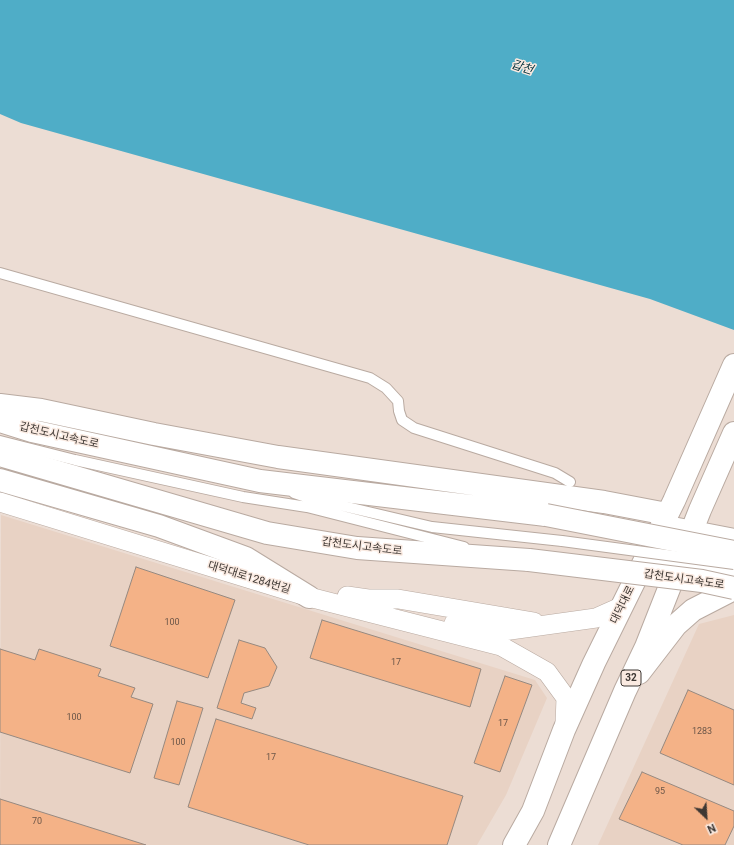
<!DOCTYPE html>
<html>
<head>
<meta charset="utf-8">
<style>
	body { margin:0 }
	#map { position:relative; width:734px; height:845px; overflow:hidden; background:#ecddd4; font-family:Roboto,sans-serif }
	canvas { display:block }
	.north { position:absolute; left:686px; top:797px; width:40px; height:40px; -webkit-text-stroke:3px #faeae1; paint-order:stroke; rotate:155deg; font-size:11px; font-weight:700; line-height:16px; text-align:center; color:#3d3733 }
	.north::after { content:''; display:block; margin:auto; width:14px; height:18px; background:#3d3733; clip-path:polygon(50% 0,100% 100%,50% 72%,0 100%) }
</style>
</head>
<body>
<div id="map">
<canvas width="734" height="845"></canvas>
<div class="north">N</div>
</div>
<script>
const ctx = document.querySelector('canvas').getContext('2d');
ctx.lineJoin = 'round';
function fillPath(path, color) {
  ctx.fillStyle = color;
  ctx.fill(path, 'evenodd');
}
function shape(rows) {
  const path = new Path2D();
  for (const r of rows) {
    path.moveTo(r[0], r[1]);
    for (let i = 2; i < r.length; i += 2) path.lineTo(r[i], r[i + 1]);
  }
  return path;
}
function strokePath(path, color, width, dash) {
  ctx.strokeStyle = color;
  ctx.lineWidth = width;
  ctx.lineCap = dash ? 'butt' : 'round';
  ctx.setLineDash(dash || []);
  ctx.stroke(path);
}
function drawText(font, color, halo, rows, align = 'center') {
  ctx.font = font + ' Roboto,"Noto Sans KR",sans-serif';
  ctx.lineWidth = 3;
  ctx.setLineDash([]);
  ctx.textBaseline = 'middle';
  ctx.strokeStyle = halo;
  ctx.fillStyle = color;
  for (const [text, x, y, turn = 0] of rows) {
    ctx.save();
    ctx.translate(x, y);
    ctx.rotate((+turn || 0) * Math.PI / 180);
    ctx.textAlign = isNaN(turn) ? turn : align;
    if (halo) ctx.strokeText(text, 0, 0);
    ctx.fillText(text, 0, 0);
    ctx.restore();
  }
}
fillPath(shape([
	[1,515,535,680,547,698,506,795,477,845,0,845],
	[734,615,734,845,598,845,699,624]
]), '#e8d2c4');
fillPath(shape([
	[0,0,734,0,734,330,650,299,21,123,0,114]
]), '#4fadc7');
const building = shape([
	[136,567,235,600,208,678,110,646,136,567],
	[322,620,481,669,470,707,310,658,322,620],
	[239,640,265,648,277,667,269,686,244,693,241,703,256,708,252,719,217,708,239,640],
	[0,649,35,660,39,649,101,669,98,676,135,688,131,697,153,704,130,773,0,732,0,649],
	[505,676,532,685,500,772,474,763,505,676],
	[688,690,734,710,734,785,660,753,688,690],
	[177,701,203,708,179,785,154,778,177,701],
	[216,719,463,796,447,845,309,845,188,807,216,719],
	[642,772,734,811,734,826,725,845,683,845,619,819,642,772],
	[0,799,146,845,0,845,0,799]
]);
fillPath(building, '#f4b287');
strokePath(building, '#968980', 1);
const lane = shape([
	[0,273,370,378,386,388,398,401,399,411,402,420,414,428,555,473,570,482],
	[0,441,75,460,243,497,307,507,464,547],
	[294,493,309,498,432,527,562,541]
]);
const street = shape([
	[0,502,309,597,501,646,547,672,566,698,565,724],
	[347,596,368,599,398,599,534,622],
	[454,623,503,631,596,618,623,606]
]);
const secondary = shape([
	[662,526,734,540],
	[647,555,734,576],
	[639,673,676,625,693,610,734,589]
]);
const primary = shape([
	[514,845,533,811,564,730,594,663,674,501,734,365],
	[559,845,625,691,646,647,700,510,734,433]
]);
const highway = shape([
	[0,405,41,410,154,434,278,457,604,502,667,514],
	[0,421,32,431,260,481,546,515],
	[0,455,267,533,357,548,529,560],
	[0,480,159,526,246,558,309,597]
]);
strokePath(lane, '#b9aaa1', 12);
strokePath(street, '#b9aaa1', 20);
strokePath(secondary, '#b9aaa1', 24);
strokePath(primary, '#b9aaa1', 24);
strokePath(highway, '#b9aaa1', 24);
strokePath(lane, '#fff', 10);
strokePath(street, '#fff', 19);
strokePath(secondary, '#fff', 22);
strokePath(primary, '#fff', 22);
strokePath(highway, '#fff', 22);
const laneBridge = shape([
	[562,541,734,564]
]);
const highwayBridge = shape([
	[546,515,734,552],
	[529,560,702,581,734,588]
]);
strokePath(laneBridge, '#b9aaa1', 12, []);
strokePath(highwayBridge, '#b9aaa1', 24, []);
strokePath(laneBridge, '#fff', 10);
strokePath(highwayBridge, '#fff', 22);
drawText('9px', '#6b5648', null, [
	["100",172,623],
	["17",396,663],
	["100",74,718],
	["17",503,724],
	["1283",702,732],
	["100",178,743],
	["17",271,758],
	["95",660,792],
	["70",37,822]
]);
for (const [x, y, w] of [
	[631,678,20]
]) {
  const box = new Path2D();
  box.roundRect(x - w / 2, y - 8, w, 16, 3);
  ctx.fillStyle = '#faeae1';
  ctx.fill(box);
  strokePath(box, '#3d3733', 1);
}
drawText('bold 10px', '#3d3733', null, [
	["32",631,678]
]);
drawText('11px', '#3d3733', '#faeae1', [
	["갑천도시고속도로",59,436,13],
	["갑천도시고속도로",362,547,7],
	["대덕대로1284번길",249,578,17],
	["갑천도시고속도로",684,580,8],
	["대덕대로",623,605,-64]
]);
drawText('italic 12px', '#012f3a', '#faeae1', [
	["갑천",522,68,18]
]);
</script>
</body>
</html>
